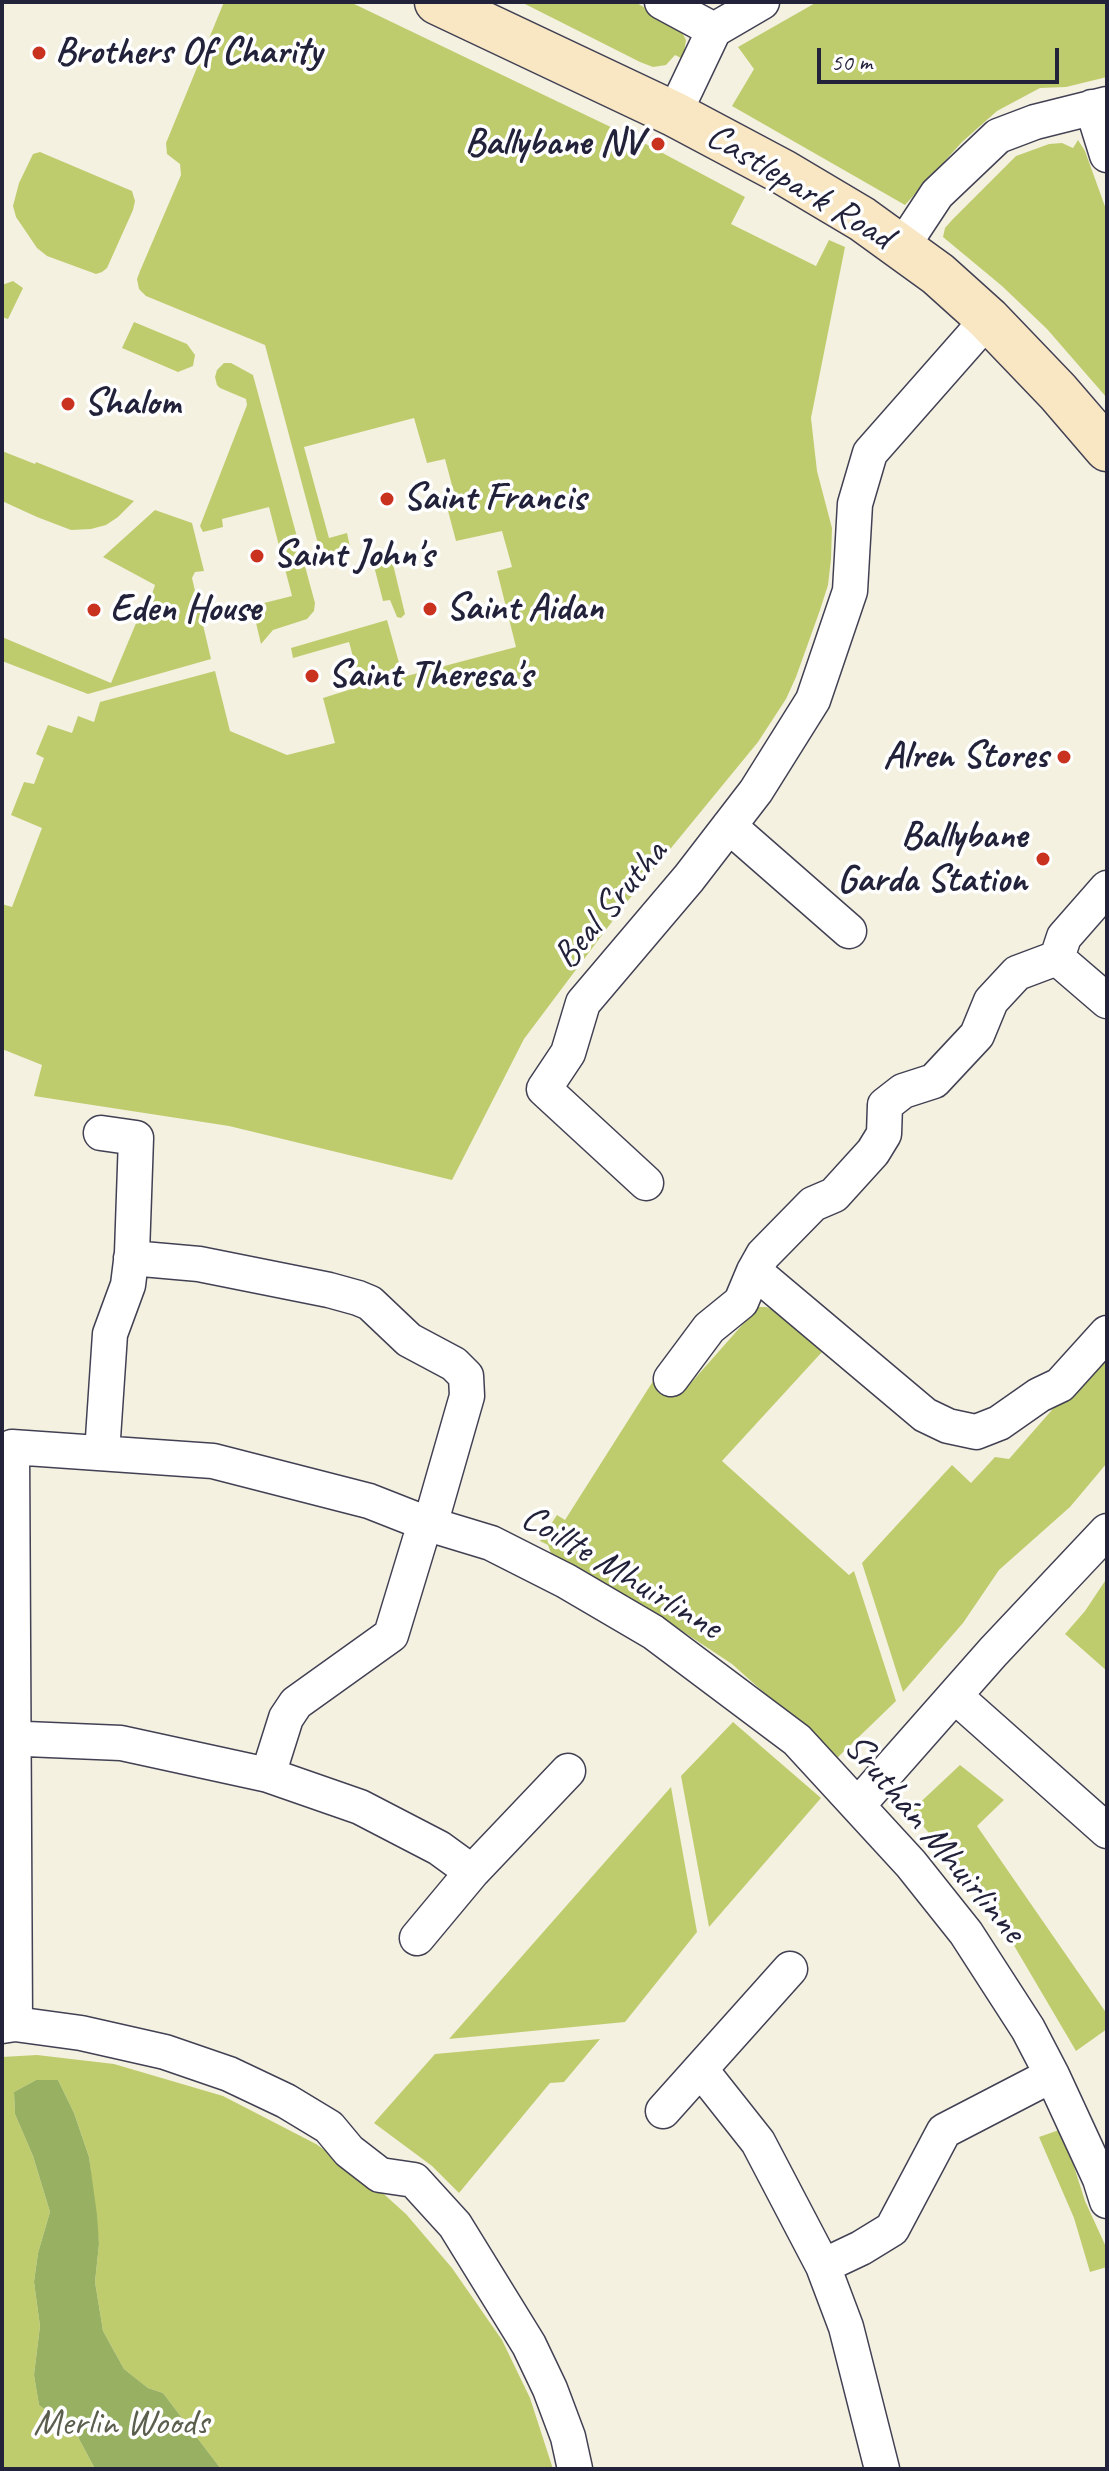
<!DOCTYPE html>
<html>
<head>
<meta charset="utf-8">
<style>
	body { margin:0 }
	#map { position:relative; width:1109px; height:2471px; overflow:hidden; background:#f4f1e1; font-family:Caveat,sans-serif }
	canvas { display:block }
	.frame { position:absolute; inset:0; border:4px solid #22223b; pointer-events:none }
	.scale { position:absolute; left:817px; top:48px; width:242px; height:36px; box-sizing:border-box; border:4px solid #22223b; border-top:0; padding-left:10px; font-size:24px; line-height:28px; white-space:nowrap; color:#22223b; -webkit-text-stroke:6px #fff; paint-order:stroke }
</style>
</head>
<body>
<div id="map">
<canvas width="1109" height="2471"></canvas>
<div class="frame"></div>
<div class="scale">50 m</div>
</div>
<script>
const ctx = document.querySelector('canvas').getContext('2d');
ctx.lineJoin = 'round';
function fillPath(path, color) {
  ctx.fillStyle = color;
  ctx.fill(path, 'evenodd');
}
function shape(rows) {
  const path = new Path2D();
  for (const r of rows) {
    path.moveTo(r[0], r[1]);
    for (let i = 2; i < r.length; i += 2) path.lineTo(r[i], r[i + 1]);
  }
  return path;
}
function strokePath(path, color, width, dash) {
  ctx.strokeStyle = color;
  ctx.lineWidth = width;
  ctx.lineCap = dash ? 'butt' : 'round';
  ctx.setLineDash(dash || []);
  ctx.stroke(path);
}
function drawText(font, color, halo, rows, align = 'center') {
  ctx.font = font + ' Caveat,sans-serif';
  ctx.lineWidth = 7;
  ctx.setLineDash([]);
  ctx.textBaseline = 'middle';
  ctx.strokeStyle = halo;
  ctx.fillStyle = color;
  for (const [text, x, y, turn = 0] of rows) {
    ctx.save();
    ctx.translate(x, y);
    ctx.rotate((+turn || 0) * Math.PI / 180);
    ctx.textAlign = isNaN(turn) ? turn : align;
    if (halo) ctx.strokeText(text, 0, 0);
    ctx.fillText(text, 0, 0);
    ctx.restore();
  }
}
fillPath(shape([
	[224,2,350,2,642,142,745,197,731,224,816,266,829,240,845,247,811,418,817,471,832,528,831,559,828,585,820,610,796,677,786,699,758,742,626,903,524,1039,452,1180,229,1126,34,1096,42,1065,2,1049,2,904,12,907,42,828,11,815,24,782,34,784,44,758,36,754,48,725,72,733,78,716,94,722,100,702,215,671,230,731,287,755,335,743,323,698,361,686,349,642,293,658,291,648,387,620,403,677,516,647,497,571,512,567,502,531,456,541,447,507,457,504,445,459,427,463,414,418,304,447,329,538,347,533,351,552,326,558,317,540,265,345,146,296,139,289,137,279,140,271,181,175,180,164,167,154,166,143],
	[521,2,635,2,679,27,686,40,683,59,675,55,666,65,653,67,640,62],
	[817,2,1107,2,1107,77,1066,87,1040,88,997,111,962,142,905,205,732,106,754,69,738,47],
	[1078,140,1085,151,1107,212,1107,398,1047,329,1002,286,943,237,945,228,952,220,1016,156,1049,144,1062,143,1073,148],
	[40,152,132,191,135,201,133,210,107,268,102,272,96,274,47,256,37,248,16,217,13,206,19,183,33,154],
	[13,281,23,288,8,319,2,317,2,285],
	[134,322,187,344,195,355,193,366,178,372,122,348],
	[224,363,231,363,253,375,315,603,314,611,307,619,273,630,261,644,252,606,292,596,269,507,222,519,223,527,203,532,200,526,247,405,246,399,220,388,217,385,215,377,217,370],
	[2,451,35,464,36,462,134,501,118,517,106,525,91,529,71,530,37,517,2,501],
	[155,510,192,523,204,571,195,572,192,578,211,659,88,694,2,661,2,637,111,683,139,616,144,618,155,585,103,557],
	[386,554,391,556,405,614,401,618,397,617,390,600,383,601,375,570,373,560,376,556],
	[758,1307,766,1307,780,1313,822,1352,722,1461,849,1575,854,1571,896,1701,837,1758,732,1664,664,1619,551,1553,548,1545,540,1541,557,1515,565,1520,655,1378,682,1393],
	[1107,1347,1107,1463,1070,1507,999,1570,963,1623,903,1692,862,1563,952,1465,971,1483,995,1457,1009,1459],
	[1107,1578,1107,1671,1065,1634,1085,1611],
	[733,1722,821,1798,709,1927,681,1776],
	[960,1765,1004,1800,977,1826,1107,2014,1107,2029,1076,2051,1009,1937,980,1896,911,1811],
	[671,1787,697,1932,625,2022,449,2039],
	[600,2039,564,2082,550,2083,459,2193,432,2166,374,2123,435,2054],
	[37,2055,114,2064,223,2096,316,2144,367,2179,406,2214,452,2268,502,2340,530,2398,553,2469,221,2469,163,2393,148,2388,124,2369,103,2331,95,2282,99,2244,89,2157,74,2113,58,2080,36,2080,14,2092,15,2114,33,2156,50,2212,38,2253,34,2282,40,2326,34,2375,39,2405,77,2435,95,2469,2,2469,2,2057],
	[1062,2129,1085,2201,1107,2249,1107,2267,1090,2272,1074,2218,1039,2137]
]), '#bfcc6e');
fillPath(shape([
	[36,2080,58,2080,74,2113,89,2157,97,2215,99,2244,95,2282,103,2331,124,2369,148,2388,163,2393,221,2469,95,2469,77,2435,39,2405,34,2375,40,2326,34,2282,38,2253,50,2212,33,2156,15,2114,14,2092]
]), '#97b061');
const street = shape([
	[662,2,714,30],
	[1092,107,1107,155],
	[674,114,714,30,762,2],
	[902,247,937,194,998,136,1035,122,1107,104],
	[729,826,849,931],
	[1057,958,1064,937,1107,888],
	[1057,958,1107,1001],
	[101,1133,136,1138,132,1253,128,1285,110,1334,102,1453],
	[646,1183,544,1089,568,1053,583,1003,689,878,756,791,813,700,850,591,855,504,870,453,988,319],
	[131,1258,199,1264,329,1290,358,1298,370,1303,409,1340,454,1364,466,1376,467,1396,430,1525],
	[754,1271,925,1415,948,1426,976,1432,999,1423,1039,1395,1060,1385,1107,1333],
	[671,1379,709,1328,741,1302,754,1271,763,1255,813,1204,834,1195,873,1152,884,1134,885,1105,903,1091,934,1081,977,1035,991,1001,1017,973,1057,958],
	[955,1696,1107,1831],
	[2,1738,121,1743,268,1775,360,1807,439,1848,472,1872],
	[268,1775,286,1718,296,1703,391,1635,425,1523],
	[858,1805,993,1652,1107,1531],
	[417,1938,472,1872,568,1771],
	[15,2024,12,1447,213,1461,369,1501,425,1523,491,1543,566,1581,653,1632,797,1740,911,1864,966,1933,1028,2029,1052,2075,1100,2179,1107,2201],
	[2,2026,15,2024,81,2033,165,2052,229,2074,286,2101,329,2127,349,2151,380,2175,414,2180,455,2225,529,2345,550,2389,568,2437,575,2469],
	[701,2070,758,2142,823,2266,846,2327,882,2469],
	[663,2111,790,1969],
	[823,2266,861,2248,892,2229,944,2131,1052,2075]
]);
const secondary = shape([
	[437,2,674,114,783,172,862,219,938,274,988,319,1058,392,1107,449]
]);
strokePath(street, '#424154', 37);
strokePath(secondary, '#424154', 47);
strokePath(street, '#fff', 34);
strokePath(secondary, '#f9e7c3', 44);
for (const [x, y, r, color] of [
	[39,53,8,"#c8321e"],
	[658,144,8,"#c8321e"],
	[68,404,8,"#c8321e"],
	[387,499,8,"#c8321e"],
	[257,556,8,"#c8321e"],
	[430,609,8,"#c8321e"],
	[94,610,8,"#c8321e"],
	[312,676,8,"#c8321e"],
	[1064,757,8,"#c8321e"],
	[1043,859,8,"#c8321e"]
]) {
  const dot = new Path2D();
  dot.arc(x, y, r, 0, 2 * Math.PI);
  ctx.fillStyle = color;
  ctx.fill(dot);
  strokePath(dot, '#fff', 3);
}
drawText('bold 38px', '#22223b', '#fff', [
	["Brothers Of Charity",55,53],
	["Ballybane NV",642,144,"right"],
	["Shalom",84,404],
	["Saint Francis",403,499],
	["Saint John's",273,556],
	["Saint Aidan",446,609],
	["Eden House",110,610],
	["Saint Theresa's",328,676],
	["Alren Stores",1048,757,"right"],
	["Ballybane",1027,837,"right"],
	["Garda Station",1027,881,"right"]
], 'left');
drawText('38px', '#22223b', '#fff', [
	["Castlepark Road",799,187,31],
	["Beal Srutha",611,905,-50],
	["Coillte Mhuirlinne",621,1573,31],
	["Sruthán Mhuirlinne",934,1839,50]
]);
drawText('38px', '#595e4d', '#fff', [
	["Merlin Woods",121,2424]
]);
</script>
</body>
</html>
